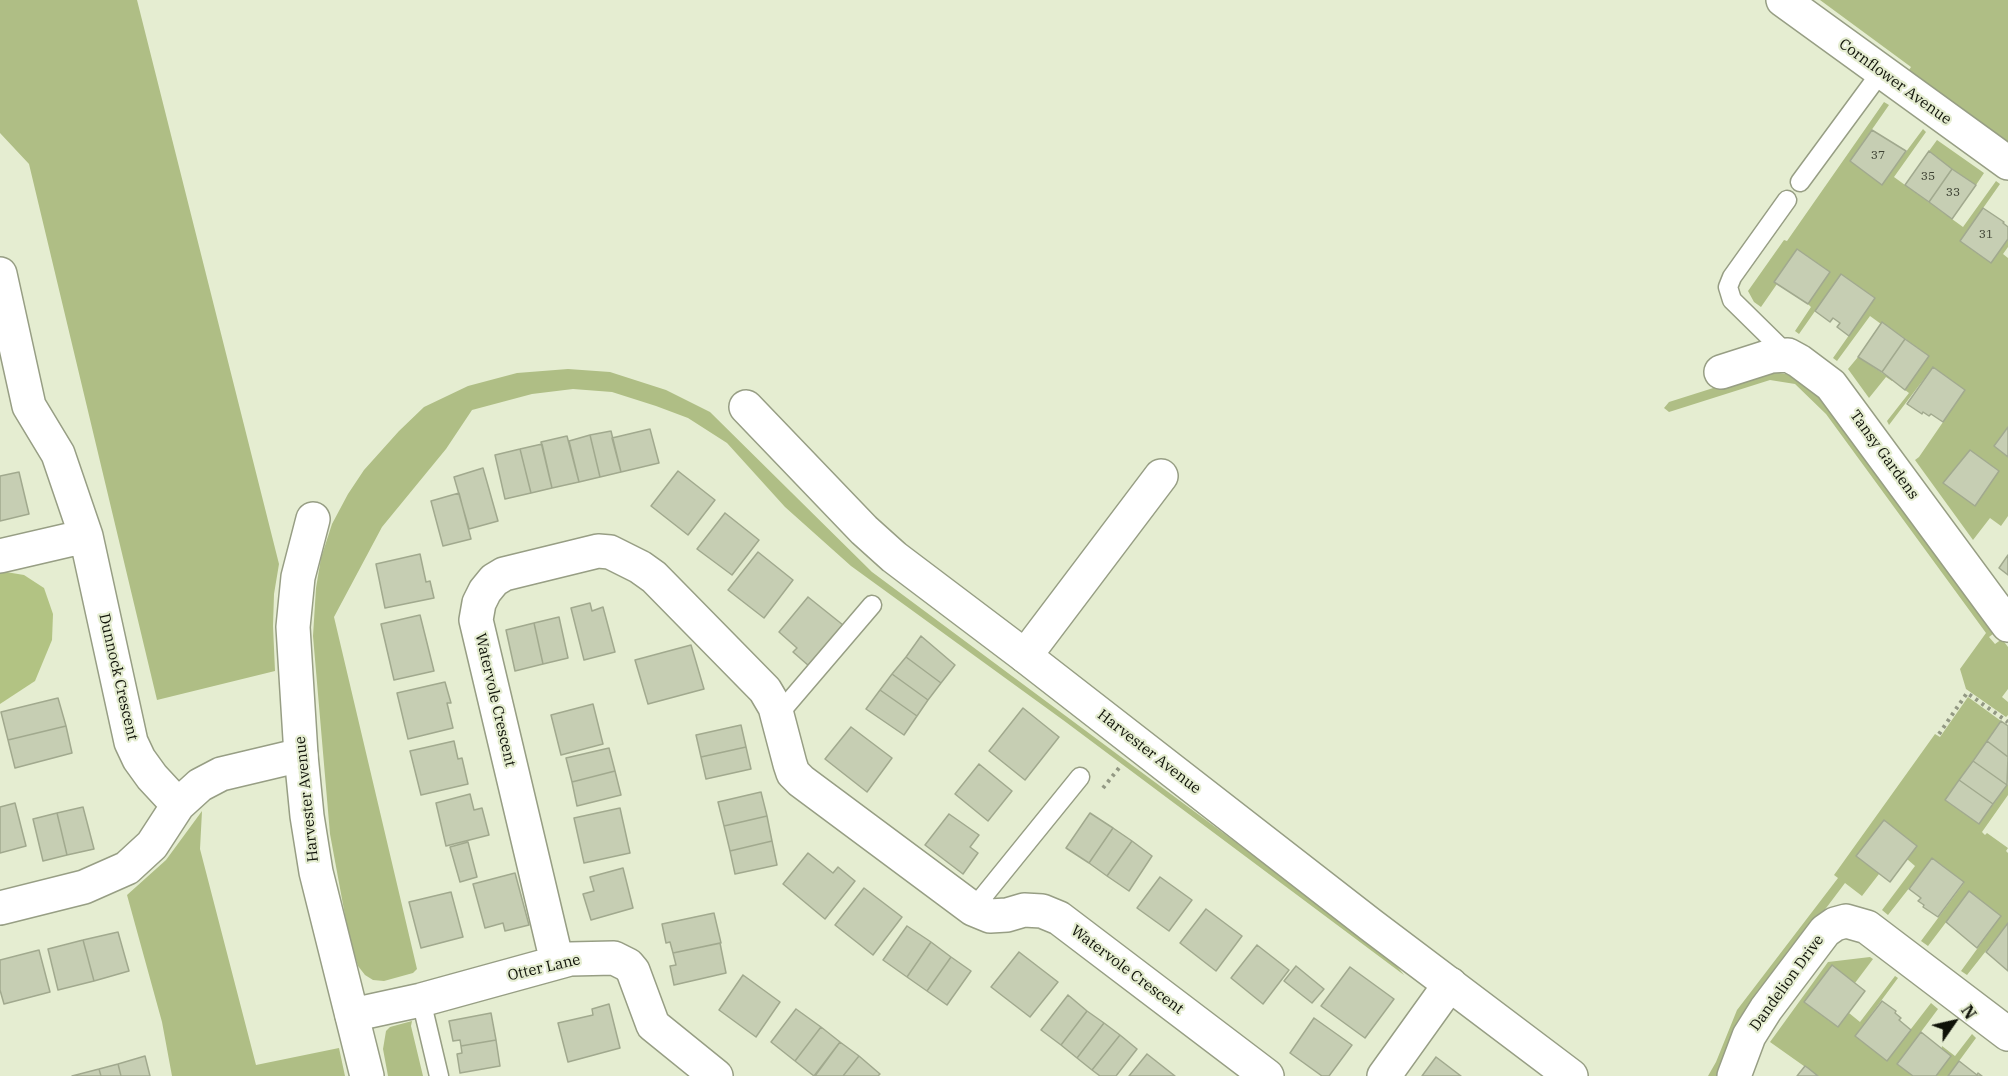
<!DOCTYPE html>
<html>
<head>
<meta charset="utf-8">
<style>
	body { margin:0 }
	#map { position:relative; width:2008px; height:1076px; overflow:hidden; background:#e5edd1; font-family:"IBM Plex Serif",serif }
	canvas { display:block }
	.north { position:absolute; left:1924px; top:992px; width:60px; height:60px; -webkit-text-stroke:4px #e5edd1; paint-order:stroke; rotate:56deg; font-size:16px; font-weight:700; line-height:24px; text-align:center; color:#0f1208 }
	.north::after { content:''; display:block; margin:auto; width:21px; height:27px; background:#0f1208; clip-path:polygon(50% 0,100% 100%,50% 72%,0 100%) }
</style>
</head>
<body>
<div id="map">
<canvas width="2008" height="1076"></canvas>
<div class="north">N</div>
</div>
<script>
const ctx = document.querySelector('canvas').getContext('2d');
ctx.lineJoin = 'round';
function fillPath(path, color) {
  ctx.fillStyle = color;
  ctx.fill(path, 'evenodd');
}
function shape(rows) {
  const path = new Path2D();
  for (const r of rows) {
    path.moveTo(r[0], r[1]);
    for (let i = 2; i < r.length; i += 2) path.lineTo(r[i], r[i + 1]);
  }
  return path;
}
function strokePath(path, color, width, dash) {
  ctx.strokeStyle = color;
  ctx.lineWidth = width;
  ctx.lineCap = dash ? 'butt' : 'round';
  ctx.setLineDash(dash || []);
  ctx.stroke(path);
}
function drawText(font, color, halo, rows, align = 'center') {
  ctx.font = font + ' "IBM Plex Serif",serif';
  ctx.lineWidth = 4.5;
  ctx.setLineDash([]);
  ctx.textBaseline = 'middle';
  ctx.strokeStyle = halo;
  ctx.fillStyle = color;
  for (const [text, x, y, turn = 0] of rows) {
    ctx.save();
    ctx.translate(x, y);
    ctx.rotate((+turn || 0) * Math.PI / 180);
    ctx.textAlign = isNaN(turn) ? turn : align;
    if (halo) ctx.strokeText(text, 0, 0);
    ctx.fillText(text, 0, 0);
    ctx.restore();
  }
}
fillPath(shape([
	[0,0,137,0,279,564,274,594,273,626,275,671,157,700,29,164,0,133],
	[1820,0,2008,0,2008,147,1904,78,1911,67],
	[1884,102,1889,105,1850,161,1882,184,1923,129,1926,132,1894,177,1963,227,1996,181,2000,184,1960,241,1991,263,2008,239,2008,247,2003,254,2008,258,2008,427,1994,446,2008,457,2008,516,2001,526,1990,518,1973,540,1915,460,1919,457,1965,390,1933,367,1889,425,1887,421,1909,393,1905,390,1929,356,1882,322,1881,324,1870,316,1837,361,1833,358,1875,298,1841,274,1799,334,1795,331,1811,307,1808,304,1830,272,1797,249,1774,282,1777,284,1761,307,1754,302,1748,291,1784,240,1787,241],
	[1970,450,1999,471,1975,505,1944,483],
	[1937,140,1984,173,1976,185,1940,161,1941,160,1929,151],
	[1858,357,1893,380,1892,381,1886,377,1869,398,1848,369],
	[568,369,610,372,666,390,710,412,872,572,1327,910,1391,959,1404,975,1063,720,851,566,785,507,727,443,688,418,656,406,612,392,573,389,532,394,472,410,446,449,382,527,334,617,417,969,413,973,384,981,373,980,365,975,358,966,349,937,330,834,313,636,316,588,321,558,332,524,348,494,364,470,399,431,424,407,468,386,517,373],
	[1767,371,1798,376,1811,385,1997,631,1989,637,1995,644,2002,639,2008,647,2008,689,2002,697,2008,702,2008,715,2006,717,1966,689,1960,669,1986,633,1826,414,1795,384,1770,380,1669,412,1664,408,1669,402],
	[1968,697,2001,721,1945,800,1979,824,2008,784,2008,795,1982,832,1985,835,1987,833,2008,848,2006,851,2008,853,2008,923,1967,975,1961,971,2001,916,1969,892,1928,946,1921,941,1964,883,1932,859,1888,915,1882,910,1915,866,1907,859,1917,846,1884,820,1857,856,1879,874,1862,896,1845,883,1753,1005,1720,1076,1708,1076,1716,1062,1737,1010,1838,878,1834,875,1935,734,1940,737],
	[202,811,200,849,256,1065,339,1048,345,1076,172,1076,162,1022,127,895,166,860],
	[1870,957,1873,959,1855,983,1832,966,1804,1002,1838,1027,1849,1013,1860,1022,1895,976,1898,978,1855,1036,1887,1060,1931,1003,1938,1009,1897,1064,1913,1076,1818,1076,1770,1042,1828,962],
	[412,1021,411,1026,423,1076,388,1076,383,1049,386,1031,390,1027],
	[1972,1034,1976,1038,1948,1076,1936,1076,1942,1046,1955,1056]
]), '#afbe85');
fillPath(shape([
	[0,571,24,575,44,588,53,614,52,640,35,681,0,704]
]), '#b2c383');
const building = shape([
	[1872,130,1906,151,1882,185,1850,161,1872,130],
	[1929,151,1952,169,1929,202,1905,185,1929,151],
	[1952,169,1976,185,1952,219,1929,202,1952,169],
	[1983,208,2004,222,2003,223,2008,227,2008,239,1991,263,1960,241,1983,208],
	[1797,249,1830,272,1808,304,1774,282,1797,249],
	[1841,274,1875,298,1849,336,1837,327,1840,323,1833,318,1830,322,1815,311,1841,274],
	[1882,322,1905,339,1882,372,1858,357,1882,322],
	[1905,339,1929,356,1905,390,1882,372,1905,339],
	[1933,367,1965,390,1943,422,1931,414,1929,416,1923,412,1922,414,1907,404,1933,367],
	[2008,427,2008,457,1994,446,2008,427],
	[650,429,659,463,621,472,612,438,650,429],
	[611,431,621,472,600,477,590,435,611,431],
	[590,435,600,477,579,482,569,441,590,435],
	[567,436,579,482,552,488,541,442,567,436],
	[542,444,552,488,531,493,520,449,542,444],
	[520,449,531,493,505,499,495,455,520,449],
	[1970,450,1999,471,1975,506,1943,483,1970,450],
	[483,468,498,521,469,529,454,477,483,468],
	[678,471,715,500,688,535,651,506,678,471],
	[19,472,29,514,0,521,0,476,19,472],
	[459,493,471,539,443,546,431,501,459,493],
	[725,513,759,540,732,575,697,549,725,513],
	[758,552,793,580,764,618,728,590,758,552],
	[420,554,426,582,430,581,434,598,385,608,376,564,420,554],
	[2008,555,2008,575,1999,568,2008,555],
	[808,597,843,625,809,666,793,652,797,648,779,632,808,597],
	[590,603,592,611,603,607,615,652,584,660,571,608,590,603],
	[420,615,434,671,394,680,381,624,420,615],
	[559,617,568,658,543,664,534,623,559,617],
	[534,623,543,664,515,671,506,630,534,623],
	[921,636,955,665,941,683,906,657,921,636],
	[691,645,704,689,648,704,635,660,691,645],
	[906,657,941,683,928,700,892,674,906,657],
	[892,674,928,700,917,716,880,690,892,674],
	[445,682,451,703,447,703,453,728,408,739,397,693,445,682],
	[880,690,917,716,904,735,866,709,880,690],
	[58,698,66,726,8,740,1,712,58,698],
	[593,704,603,744,561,755,551,715,593,704],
	[1023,708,1059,737,1025,780,989,751,1023,708],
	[2001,721,2008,726,2008,757,1987,741,2001,721],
	[741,725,746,747,701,757,696,735,741,725],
	[66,726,72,753,15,768,8,740,66,726],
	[851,727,892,758,867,792,825,759,851,727],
	[454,741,458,759,462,758,468,784,421,795,410,751,454,741],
	[1987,741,2008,757,2007,785,1973,761,1987,741],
	[746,747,751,769,706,779,701,757,746,747],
	[609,748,615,771,572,782,566,758,609,748],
	[1973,761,2007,785,1993,804,1959,780,1973,761],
	[979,764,1012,791,988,821,955,794,979,764],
	[615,771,621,795,577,806,572,782,615,771],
	[1959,780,1993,804,1979,824,1945,800,1959,780],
	[761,792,767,816,724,826,718,802,761,792],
	[470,794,474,810,482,808,489,835,446,846,436,803,470,794],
	[15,803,26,846,0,853,0,807,15,803],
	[83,807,94,849,67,855,57,813,83,807],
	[620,808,630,853,584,863,574,818,620,808],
	[57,813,67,855,43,861,33,819,57,813],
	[1090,813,1113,828,1089,863,1066,848,1090,813],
	[949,814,979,835,970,847,978,853,963,874,925,845,949,814],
	[767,816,772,841,730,851,724,826,767,816],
	[1884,820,1917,846,1890,882,1856,856,1884,820],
	[1113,828,1132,841,1107,876,1089,863,1113,828],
	[772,841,777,865,735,874,730,851,772,841],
	[1132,841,1152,856,1129,891,1107,876,1132,841],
	[468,842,477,877,460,882,450,847,468,842],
	[808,853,833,873,838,867,855,881,825,919,783,884,808,853],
	[1932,858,1964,882,1938,917,1923,907,1924,905,1918,901,1921,898,1909,889,1932,858],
	[623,868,633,908,591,920,583,894,594,891,590,877,623,868],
	[515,873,529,925,505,931,503,923,485,928,473,884,515,873],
	[1160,877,1192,900,1169,931,1137,908,1160,877],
	[864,888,902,917,873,955,835,925,864,888],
	[1969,891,2001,916,1977,948,1946,922,1969,891],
	[451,892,463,937,421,948,409,902,451,892],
	[1206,909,1242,936,1216,971,1180,943,1206,909],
	[714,913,721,943,673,953,670,942,666,943,662,924,714,913],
	[2008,923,2008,971,1986,952,2008,923],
	[907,926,931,942,907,977,883,960,907,926],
	[118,932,129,971,94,981,83,940,118,932],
	[83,940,94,981,58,990,48,949,83,940],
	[931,942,951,957,927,991,907,977,931,942],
	[720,943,726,973,674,985,670,966,676,965,673,953,720,943],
	[1257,945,1289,970,1263,1004,1231,978,1257,945],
	[39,950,50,992,4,1004,0,990,0,960,39,950],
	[1019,952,1058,982,1030,1017,991,987,1019,952],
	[951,957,971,971,947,1005,927,991,951,957],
	[1832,965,1865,991,1838,1027,1804,1002,1832,965],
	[1296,966,1324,989,1312,1003,1284,981,1296,966],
	[1350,967,1394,999,1365,1038,1321,1006,1350,967],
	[743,975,780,1002,756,1037,719,1010,743,975],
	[1068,995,1087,1011,1061,1045,1041,1030,1068,995],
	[1882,1001,1896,1011,1895,1013,1901,1018,1899,1020,1911,1030,1887,1061,1855,1036,1882,1001],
	[609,1004,620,1048,568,1062,558,1023,593,1015,592,1009,609,1004],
	[796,1009,821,1027,795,1061,771,1042,796,1009],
	[1087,1011,1104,1023,1077,1058,1061,1045,1087,1011],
	[491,1013,496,1040,461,1046,460,1040,453,1041,449,1021,491,1013],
	[1314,1018,1352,1045,1329,1076,1322,1076,1290,1053,1314,1018],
	[1104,1023,1120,1035,1092,1070,1077,1058,1104,1023],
	[821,1027,840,1042,814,1076,795,1061,821,1027],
	[1921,1032,1951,1056,1936,1076,1913,1076,1897,1064,1921,1032],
	[1120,1035,1137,1049,1116,1076,1100,1076,1092,1070,1120,1035],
	[496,1040,500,1066,460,1073,457,1054,462,1053,461,1046,496,1040],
	[840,1042,859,1056,843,1076,815,1076,840,1042],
	[1147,1054,1175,1076,1129,1076,1147,1054],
	[145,1056,150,1076,121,1076,118,1064,145,1056],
	[859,1056,880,1074,878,1076,843,1076,859,1056],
	[1436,1057,1461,1076,1422,1076,1436,1057],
	[1959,1061,1977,1075,1978,1073,1982,1076,1948,1076,1959,1061],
	[118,1064,121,1076,101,1076,99,1069,118,1064],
	[1805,1066,1808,1068,1818,1076,1797,1076,1805,1066],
	[99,1069,101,1076,72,1076,99,1069]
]);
fillPath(building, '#c6ceb3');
strokePath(building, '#a1a98e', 1.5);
const service = shape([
	[1800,182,1881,72],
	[1787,200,1732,277,1728,287,1732,300,1788,355],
	[778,715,872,605],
	[973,909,1080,777],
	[421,1000,439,1076]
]);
const minor = shape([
	[1783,0,2008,163],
	[0,274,29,406,58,454,86,536,131,742,139,759,152,777,178,805],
	[1721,372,1771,356,1788,355,1799,361,1831,385,2008,625],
	[0,556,86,536],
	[1025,656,1161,476],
	[0,908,84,887,127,868,152,845,178,805,200,785,221,774,301,755],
	[557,962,476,620,479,603,485,591,494,580,504,574,598,551,610,552,640,567,654,577,765,690,775,707,790,764,793,773,801,781,973,909,990,916,1007,915,1024,910,1042,911,1059,918,1267,1076],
	[352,1015,421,1000,570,959,614,958,628,965,633,971,653,1025,716,1076],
	[1384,1076,1450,984],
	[1734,1076,1749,1036,1766,1009,1825,931,1835,924,1846,921,1867,927,2008,1034]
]);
const tertiary = shape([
	[746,407,864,530,894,557,1025,656,1371,925,1571,1076],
	[313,519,298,577,293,627,301,755,307,816,316,872,367,1076]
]);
strokePath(service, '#979e84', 21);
strokePath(minor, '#979e84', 36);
strokePath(tertiary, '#979e84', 36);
strokePath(shape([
	[1939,734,1967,693,2008,722],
	[1103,788,1119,768]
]), '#929883', 4, [3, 4.5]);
strokePath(service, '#fff', 18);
strokePath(minor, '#fff', 33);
strokePath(tertiary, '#fff', 33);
drawText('12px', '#3d4133', null, [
	["37",1878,156],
	["35",1928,177],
	["33",1953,193],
	["31",1986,235]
]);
drawText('15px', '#0f1208', '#e5edd1', [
	["Cornflower Avenue",1895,82,36],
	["Tansy Gardens",1884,455,54],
	["Dunnock Crescent",118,677,77],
	["Watervole Crescent",495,700,77],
	["Harvester Avenue",1149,752,38],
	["Harvester Avenue",307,799,-96],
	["Otter Lane",544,968,-13],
	["Watervole Crescent",1127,970,37],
	["Dandelion Drive",1787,983,-54]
]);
</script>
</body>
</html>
